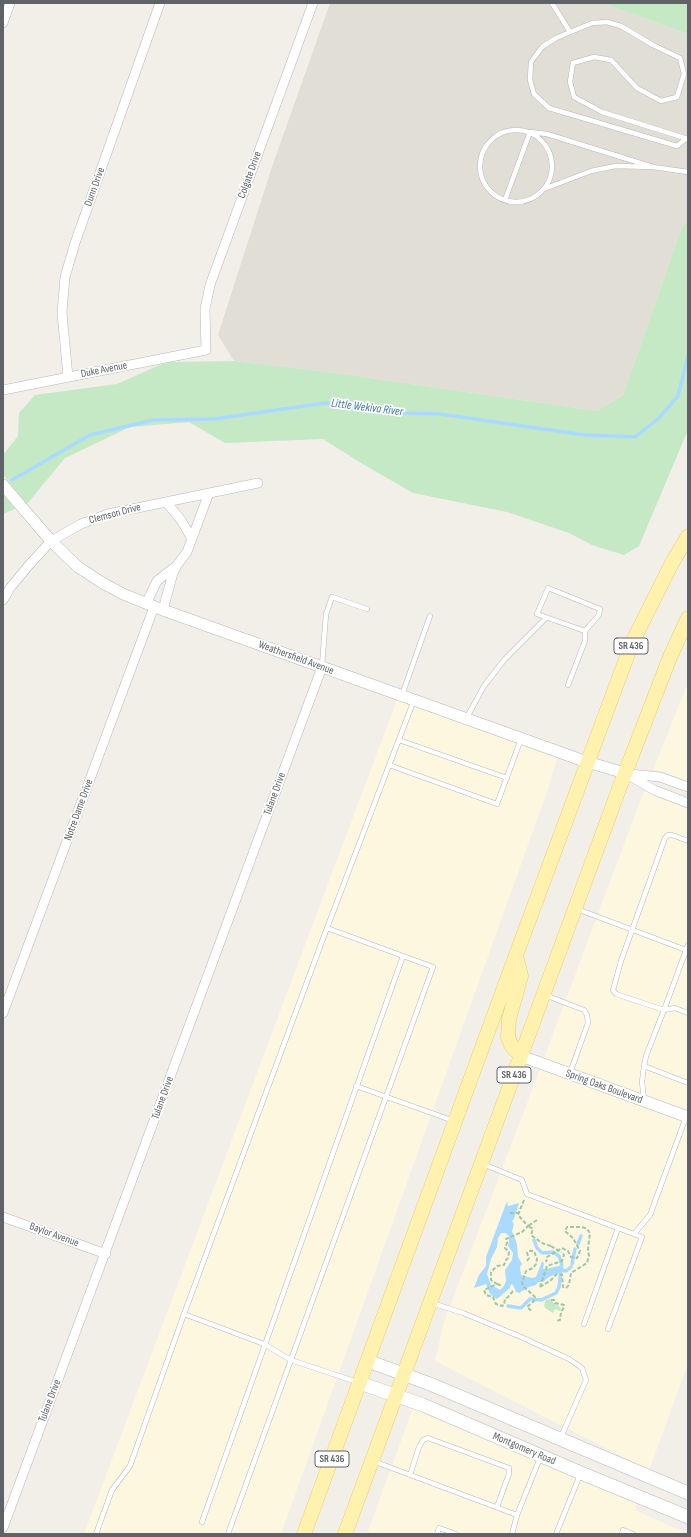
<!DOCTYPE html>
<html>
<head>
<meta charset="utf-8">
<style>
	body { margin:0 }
	#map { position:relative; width:691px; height:1537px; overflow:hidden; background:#f1efe8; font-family:"Sofia Sans Condensed",sans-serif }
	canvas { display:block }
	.frame { position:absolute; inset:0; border:4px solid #5f6368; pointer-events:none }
</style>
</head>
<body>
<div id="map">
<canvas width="691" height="1537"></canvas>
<div class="frame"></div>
</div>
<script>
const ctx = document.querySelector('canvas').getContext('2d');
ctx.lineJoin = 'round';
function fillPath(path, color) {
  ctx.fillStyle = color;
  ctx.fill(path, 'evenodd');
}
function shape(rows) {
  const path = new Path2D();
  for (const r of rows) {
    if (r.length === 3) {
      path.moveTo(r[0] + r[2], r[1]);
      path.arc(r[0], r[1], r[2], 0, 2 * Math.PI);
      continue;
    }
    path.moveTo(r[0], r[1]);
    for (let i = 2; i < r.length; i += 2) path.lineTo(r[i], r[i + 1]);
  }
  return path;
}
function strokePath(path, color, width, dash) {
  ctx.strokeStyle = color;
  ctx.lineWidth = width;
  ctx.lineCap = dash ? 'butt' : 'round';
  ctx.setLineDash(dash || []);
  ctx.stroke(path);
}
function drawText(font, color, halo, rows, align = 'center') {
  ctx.font = font + ' "Sofia Sans Condensed",sans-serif';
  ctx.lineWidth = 3.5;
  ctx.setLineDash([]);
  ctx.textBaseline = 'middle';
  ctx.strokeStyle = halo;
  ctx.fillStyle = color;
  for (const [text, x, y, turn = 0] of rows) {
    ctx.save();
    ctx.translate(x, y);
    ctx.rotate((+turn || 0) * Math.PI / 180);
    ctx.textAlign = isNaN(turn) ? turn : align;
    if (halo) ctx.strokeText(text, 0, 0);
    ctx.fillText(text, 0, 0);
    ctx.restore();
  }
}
fillPath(shape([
	[688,683,688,781,662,771,653,770],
	[397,700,557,758,548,789,281,1534,84,1534],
	[644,791,688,809,688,1111,544,1058],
	[540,1069,688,1124,688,1364,649,1470,435,1361,444,1322],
	[413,1408,637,1503,635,1510,688,1534,367,1534]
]), '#fef7e0');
fillPath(shape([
	[330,3,603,3,688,34,688,221,682,227,623,395,597,411,336,373,234,361,218,335,272,167]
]), '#e1ded6');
fillPath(shape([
	[603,3,688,3,688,34],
	[688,221,688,430,639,546,624,555,592,545,569,533,507,512,413,493,361,463,323,439,225,443,189,422,130,427,65,458,27,504,3,475,3,455,18,436,19,413,35,395,117,384,162,364,172,362,234,361,336,373,597,411,623,395,682,227],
	[3,494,15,509,3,514],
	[550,1299,554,1303,559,1306,561,1309,560,1311,555,1309,553,1313,545,1308,544,1305,546,1300]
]), '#c5e8c5');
fillPath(shape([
	[507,1201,508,1206,519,1203,514,1219,512,1221,514,1224,512,1231,517,1244,518,1257,522,1264,520,1267,521,1275,532,1278,536,1277,542,1261,544,1263,543,1269,547,1269,562,1265,564,1269,559,1273,549,1277,543,1282,538,1282,536,1285,529,1287,519,1293,516,1292,513,1285,511,1284,510,1288,504,1293,497,1299,490,1294,486,1284,474,1288,479,1275,486,1266,486,1257],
	[501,1233,505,1233,509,1236,509,1241,508,1246,513,1253,512,1260,505,1270,506,1281,504,1286,500,1290,491,1285,487,1274,491,1259,497,1247,498,1238]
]), '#aadaff');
strokePath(shape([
	[12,480,90,435,153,420,214,419,325,403,405,413,440,414,585,435,635,437,659,418,678,396,688,356],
	[534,1240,537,1248,541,1252,543,1253,553,1252,559,1256,562,1265],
	[578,1244,581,1236],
	[572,1264,575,1249],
	[508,1306,521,1308,530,1299,541,1300,556,1293,559,1287,561,1270,566,1271,571,1267]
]), '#aadaff', 3.5);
const service = shape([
	[552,3,570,32],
	[516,166,36],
	[687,138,677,146,549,108,534,94,530,80,531,62,542,47,556,38,592,23,607,22,621,26,653,45,680,58,684,74,677,97,661,101,637,88,611,60,594,57,573,63,570,82,574,97,602,112,688,139],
	[544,189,591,171,616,166,653,167,688,172],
	[505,200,530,132,547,134,653,167],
	[322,666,326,614,332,597,367,609],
	[568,685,585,641,585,631,599,615,600,609,548,588,537,614,585,631],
	[402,695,430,616],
	[466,719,484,686,505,659,546,618],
	[399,740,507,778],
	[389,765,497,804,521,739],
	[688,841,672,835,668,835,665,838,621,961,613,990,616,994,664,1010,688,945],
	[577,909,686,950],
	[327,928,414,700],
	[545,995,584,1010,587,1015,588,1023,570,1073],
	[644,1066,646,1056,664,1010,675,1008,688,1013],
	[356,1086,454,1121],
	[644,1100,642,1082,644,1066,688,1083],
	[483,1164,522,1180,527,1194,642,1237,608,1329],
	[634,1234,650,1215,686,1117],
	[432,1303,463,1313,521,1337,569,1359,582,1368,586,1380,561,1437],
	[184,1314,264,1344,291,1360,357,1382],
	[584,1324,618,1228],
	[373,1461,517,1515],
	[410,1475,419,1447,423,1440,428,1438,509,1468,509,1474,497,1507],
	[202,1522,403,956],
	[96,1534,112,1490,130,1466,184,1314,327,928,433,967,228,1534],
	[437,1534,439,1528,456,1534],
	[512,1534,517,1515,540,1458],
	[556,1534,580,1475],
	[622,1534,623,1530,633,1534]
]);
const minor = shape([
	[3,23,10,3],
	[68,377,62,313,65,277,75,243,160,3],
	[3,390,206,350,205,309,210,285,313,3],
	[166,502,181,520,192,539],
	[3,600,10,588,29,565,51,541,81,524,108,514,258,483],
	[146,604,157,581,176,566],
	[163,610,173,573,177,565,187,552,209,493],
	[625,773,654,790,688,803],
	[629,774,660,777,688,787],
	[3,1013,154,607],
	[3,1217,106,1254],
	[3,1528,322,667]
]);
const tertiary = shape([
	[3,485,51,541,78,567,101,582,123,594,163,610,587,762,625,773],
	[521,1056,688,1117]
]);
const secondary = shape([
	[368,1361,430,1384,688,1493],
	[360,1383,423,1405,581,1473,688,1517]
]);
const primary = shape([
	[516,955,521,976,509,1019,508,1037,511,1045,521,1056],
	[304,1534,516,955,632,643,672,563,688,536],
	[345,1534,619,789,670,657,688,618]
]);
strokePath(service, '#b5b8bc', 5.5);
strokePath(minor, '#b5b8bc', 10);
strokePath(tertiary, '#b5b8bc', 12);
strokePath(secondary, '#b6babf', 14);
strokePath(primary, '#f2c960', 15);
strokePath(shape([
	[510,1213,519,1213],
	[537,1220,528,1226,533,1229,531,1235,542,1243,551,1246],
	[527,1261,529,1258,527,1253,529,1251,534,1251,537,1259,536,1264,533,1268,526,1271,522,1282,523,1286,535,1297,534,1301,527,1307,532,1311],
	[497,1284,500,1285,502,1283],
	[540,1287,550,1281,557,1274,559,1274,562,1275,563,1287,566,1288,569,1285,571,1273,587,1263,589,1256,588,1249,590,1233,587,1229,582,1227,567,1227,565,1231,573,1238,580,1251,577,1258,571,1257,568,1251,562,1248,547,1257,546,1262],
	[540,1287,547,1266,562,1261,564,1255,561,1252],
	[513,1291,508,1297,505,1299,504,1305,502,1306,496,1304,493,1297,486,1295,484,1290,497,1284,491,1280,491,1272,497,1266,504,1265,506,1260,508,1258,509,1252,505,1248,507,1243,506,1239,522,1232,528,1226,518,1215,524,1200],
	[551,1300,554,1300,555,1303,564,1305,564,1307,561,1312,560,1320,556,1321]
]), '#9cc7a9', 2, [4, 2]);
strokePath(service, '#fff', 4.5);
strokePath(minor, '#fff', 9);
strokePath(tertiary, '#fff', 11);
strokePath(secondary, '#fff', 13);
strokePath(primary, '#fff2af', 14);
strokePath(shape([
	[551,1246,561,1252]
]), '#9cc7a9', 2, [4, 2]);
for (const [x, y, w] of [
	[631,646,34],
	[514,1075,34],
	[332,1459,34]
]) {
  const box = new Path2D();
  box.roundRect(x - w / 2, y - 8, w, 16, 3);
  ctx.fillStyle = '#fff';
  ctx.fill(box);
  strokePath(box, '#5f6368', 1);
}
drawText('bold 10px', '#5f6368', null, [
	["SR 436",631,646],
	["SR 436",514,1075],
	["SR 436",332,1459]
]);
drawText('11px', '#5f6368', '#fff', [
	["Colgate Drive",250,175,-70],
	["Dunn Drive",95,187,-70],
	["Duke Avenue",104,370,-11],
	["Clemson Drive",115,514,-15],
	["Weathersfield Avenue",296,658,20],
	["Tulane Drive",275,794,-70],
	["Notre Dame Drive",79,810,-70],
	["Spring Oaks Boulevard",604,1087,20],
	["Tulane Drive",163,1098,-70],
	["Baylor Avenue",54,1235,20],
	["Tulane Drive",50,1401,-69],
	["Montgomery Road",524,1449,23]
]);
drawText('italic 12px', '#4174aa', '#fff', [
	["Little Wekiva River",367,408,7]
]);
</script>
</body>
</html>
